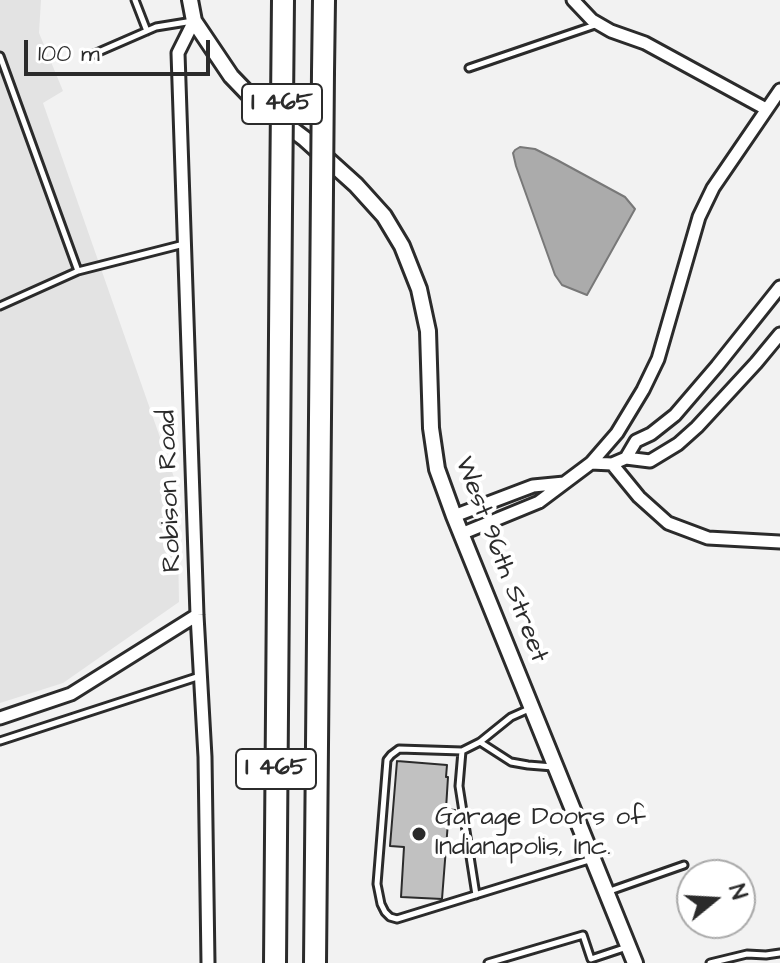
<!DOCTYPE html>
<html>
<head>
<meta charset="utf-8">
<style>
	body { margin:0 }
	#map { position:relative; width:780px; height:963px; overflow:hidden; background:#f2f2f2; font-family:"Architects Daughter",sans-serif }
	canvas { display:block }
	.north { position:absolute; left:676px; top:859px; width:80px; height:80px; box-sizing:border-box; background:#fff; border:2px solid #aaa; border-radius:50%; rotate:72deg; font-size:22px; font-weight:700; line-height:32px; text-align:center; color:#2b2b2b }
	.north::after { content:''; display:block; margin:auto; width:28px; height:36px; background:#2b2b2b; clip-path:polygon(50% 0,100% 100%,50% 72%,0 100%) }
	.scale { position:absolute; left:24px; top:40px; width:186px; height:36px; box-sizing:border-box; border:4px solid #2b2b2b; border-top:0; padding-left:10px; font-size:24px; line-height:28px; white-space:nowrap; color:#2b2b2b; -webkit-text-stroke:6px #fff; paint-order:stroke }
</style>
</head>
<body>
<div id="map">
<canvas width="780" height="963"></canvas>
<div class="north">N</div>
<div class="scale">100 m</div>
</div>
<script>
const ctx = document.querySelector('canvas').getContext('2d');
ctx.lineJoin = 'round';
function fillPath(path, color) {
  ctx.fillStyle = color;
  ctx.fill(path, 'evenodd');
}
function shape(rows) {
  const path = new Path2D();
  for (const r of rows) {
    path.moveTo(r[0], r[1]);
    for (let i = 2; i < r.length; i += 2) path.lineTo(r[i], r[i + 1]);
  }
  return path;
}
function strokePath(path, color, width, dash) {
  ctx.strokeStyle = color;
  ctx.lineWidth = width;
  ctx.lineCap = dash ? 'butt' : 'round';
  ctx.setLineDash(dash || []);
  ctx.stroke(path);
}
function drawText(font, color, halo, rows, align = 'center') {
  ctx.font = font + ' "Architects Daughter",sans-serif';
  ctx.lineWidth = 8;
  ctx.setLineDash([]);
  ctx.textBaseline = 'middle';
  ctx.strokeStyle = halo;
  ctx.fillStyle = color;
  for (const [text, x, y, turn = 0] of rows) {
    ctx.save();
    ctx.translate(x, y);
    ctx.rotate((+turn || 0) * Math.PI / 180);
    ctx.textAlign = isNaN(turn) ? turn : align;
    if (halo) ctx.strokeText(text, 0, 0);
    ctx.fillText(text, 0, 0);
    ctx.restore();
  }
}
fillPath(shape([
	[0,0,41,0,39,33,63,91,43,103,177,486,179,602,63,683,0,703]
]), '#e3e3e3');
const water = shape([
	[520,147,535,149,557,160,625,197,635,209,587,295,562,285,555,275,516,166,513,153,515,150,520,147]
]);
fillPath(water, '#ababab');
strokePath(water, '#787878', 2);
const building = shape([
	[397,761,447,765,446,777,448,777,446,809,455,810,454,823,448,822,442,899,401,897,404,847,390,846,397,761]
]);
fillPath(building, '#c1c1c1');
strokePath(building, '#2b2b2b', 2);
const service = shape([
	[135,0,147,31],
	[0,56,78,271,184,244],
	[87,57,156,27,193,21],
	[469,68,598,24],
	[0,306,78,271],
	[529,709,511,717,480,742,462,751,399,749,391,755,387,760,377,884,381,904,385,912,390,917,397,919,592,859],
	[0,741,200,676],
	[480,742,511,762,528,765,553,767],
	[462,751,459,786,476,895],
	[607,892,684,865],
	[488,963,583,935,591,959,627,947],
	[710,963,747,954,766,955,780,953]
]);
const minor = shape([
	[573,0,592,20,611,31,645,43,766,109],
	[194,21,178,53,197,615,205,757,208,963],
	[626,458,636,441,651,434,675,415,717,366,780,287],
	[591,463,612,464,626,458,650,461,678,444,697,427,756,363,780,334],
	[612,464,639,497,668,523,708,538,780,542],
	[454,516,533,486,564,483],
	[461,534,539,502,591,463,617,433,643,390,658,359,699,217,713,188,780,90],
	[0,718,71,694,197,615]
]);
const tertiary = shape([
	[190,0,194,21,231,76,256,102,305,139,356,185,384,216,402,246,419,289,428,331,431,428,437,469,454,516,635,963]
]);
const motorway = shape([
	[323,72,324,0],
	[275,963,281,209],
	[315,963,321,308]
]);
strokePath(service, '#2b2b2b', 11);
strokePath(minor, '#2b2b2b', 17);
strokePath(tertiary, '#2b2b2b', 20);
strokePath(motorway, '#2b2b2b', 26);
strokePath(service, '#fff', 5);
strokePath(minor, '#fff', 11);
strokePath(tertiary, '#fff', 14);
strokePath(motorway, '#fff', 20);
const motorwayBridge = shape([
	[281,209,283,0],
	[321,308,323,72]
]);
strokePath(motorwayBridge, '#2b2b2b', 26, []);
strokePath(motorwayBridge, '#fff', 20);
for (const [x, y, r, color] of [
	[419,834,8,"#2b2b2b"]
]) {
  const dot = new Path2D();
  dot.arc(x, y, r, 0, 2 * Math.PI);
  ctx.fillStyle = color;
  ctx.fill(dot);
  strokePath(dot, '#fff', 3);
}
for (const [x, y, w] of [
	[282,104,80],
	[276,769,80]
]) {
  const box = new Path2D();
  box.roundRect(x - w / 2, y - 20, w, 40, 6);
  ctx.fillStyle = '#fff';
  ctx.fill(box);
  strokePath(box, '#2b2b2b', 2);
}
drawText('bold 24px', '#2b2b2b', null, [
	["I 465",282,104],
	["I 465",276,769]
]);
drawText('26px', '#2b2b2b', '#fff', [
	["Robison Road",171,491,-92],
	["West 96th Street",500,560,69]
]);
drawText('26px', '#2b2b2b', '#fff', [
	["Garage Doors of",435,819],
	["Indianapolis, Inc.",435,849]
], 'left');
</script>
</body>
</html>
